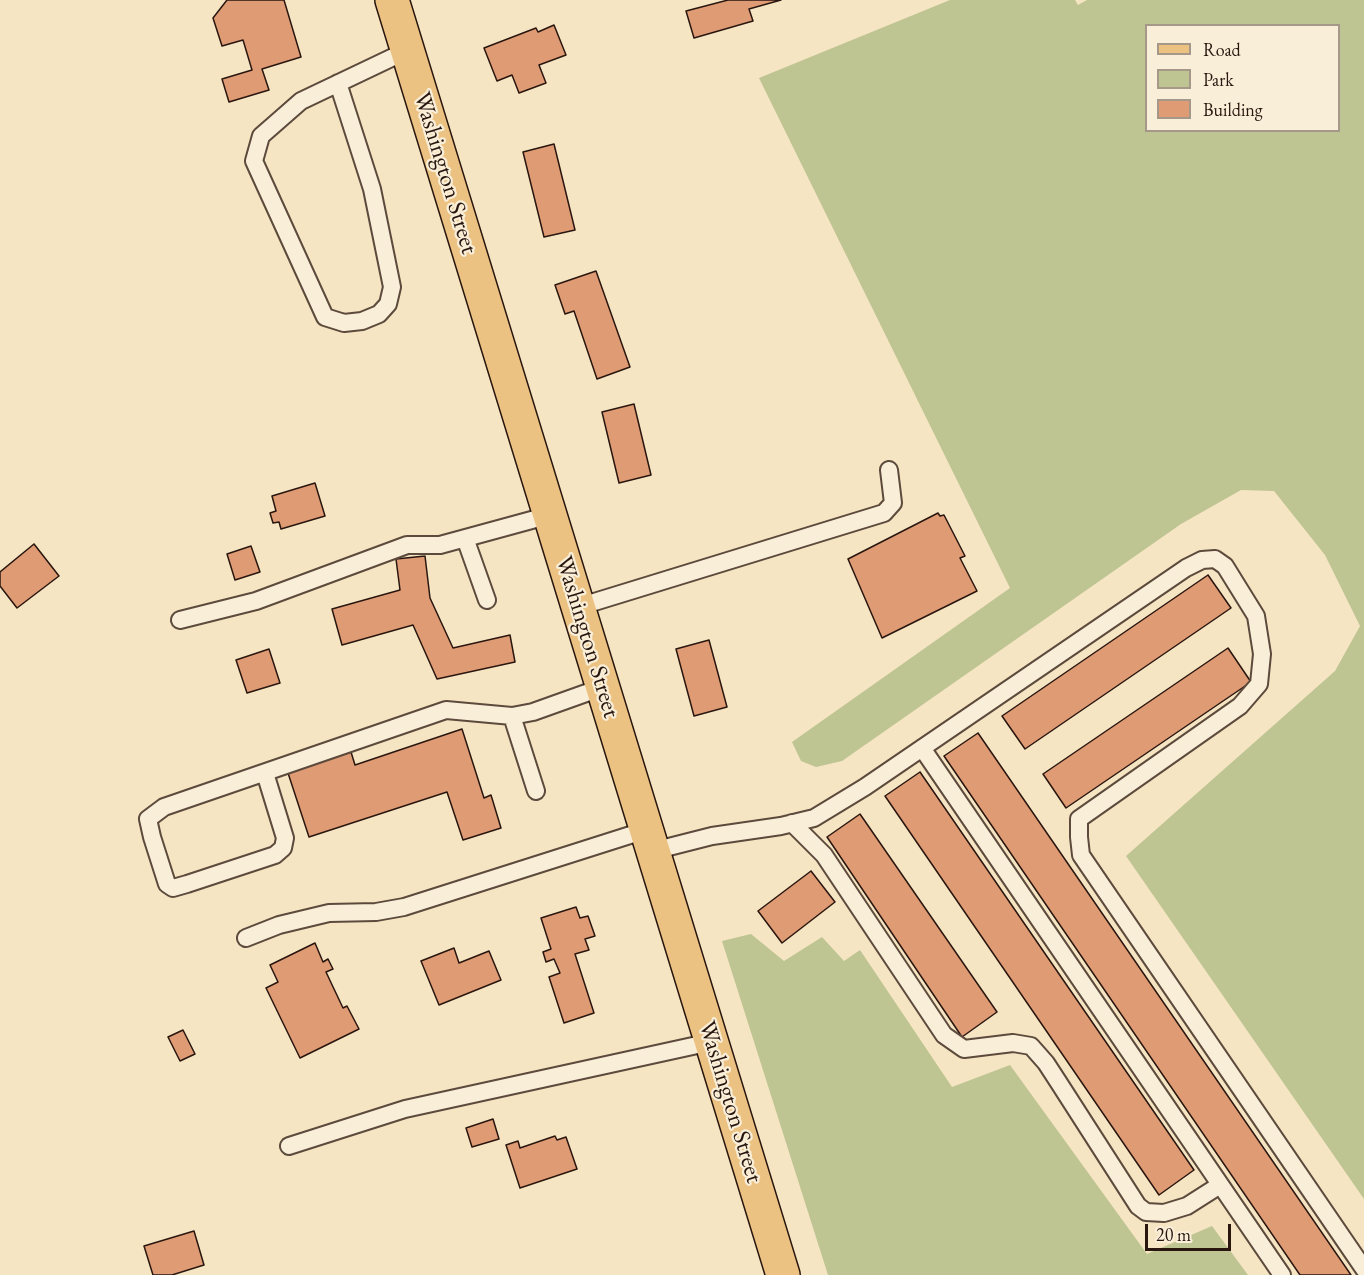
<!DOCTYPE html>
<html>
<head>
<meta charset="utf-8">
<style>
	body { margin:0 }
	#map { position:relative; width:1364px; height:1275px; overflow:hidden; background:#f6e5c3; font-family:"EB Garamond",serif }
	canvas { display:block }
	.legend { position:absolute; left:1145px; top:24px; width:195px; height:108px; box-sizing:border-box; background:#f9eed8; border:2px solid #a69888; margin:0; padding:8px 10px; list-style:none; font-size:18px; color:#29160f }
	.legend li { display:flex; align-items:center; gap:12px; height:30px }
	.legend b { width:30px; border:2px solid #a69888 }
	.scale { position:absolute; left:1145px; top:1224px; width:86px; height:27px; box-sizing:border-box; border:3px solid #29160f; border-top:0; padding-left:8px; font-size:18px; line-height:21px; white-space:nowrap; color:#29160f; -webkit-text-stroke:4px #f9eed8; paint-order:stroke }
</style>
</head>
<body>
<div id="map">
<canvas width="1364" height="1275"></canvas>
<ul class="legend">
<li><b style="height:8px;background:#ebc282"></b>Road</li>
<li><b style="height:16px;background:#bec492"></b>Park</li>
<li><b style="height:16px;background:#df9b74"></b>Building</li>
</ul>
<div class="scale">20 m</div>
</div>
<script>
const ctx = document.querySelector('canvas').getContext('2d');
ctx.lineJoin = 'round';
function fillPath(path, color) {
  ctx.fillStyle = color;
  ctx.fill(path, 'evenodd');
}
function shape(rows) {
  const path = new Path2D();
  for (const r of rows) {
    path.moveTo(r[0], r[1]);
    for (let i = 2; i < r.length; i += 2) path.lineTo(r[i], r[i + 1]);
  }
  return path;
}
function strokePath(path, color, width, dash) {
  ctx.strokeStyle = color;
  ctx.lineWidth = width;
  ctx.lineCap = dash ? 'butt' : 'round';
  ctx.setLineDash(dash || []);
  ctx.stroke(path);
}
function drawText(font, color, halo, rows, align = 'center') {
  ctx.font = font + ' "EB Garamond",serif';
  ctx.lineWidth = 4.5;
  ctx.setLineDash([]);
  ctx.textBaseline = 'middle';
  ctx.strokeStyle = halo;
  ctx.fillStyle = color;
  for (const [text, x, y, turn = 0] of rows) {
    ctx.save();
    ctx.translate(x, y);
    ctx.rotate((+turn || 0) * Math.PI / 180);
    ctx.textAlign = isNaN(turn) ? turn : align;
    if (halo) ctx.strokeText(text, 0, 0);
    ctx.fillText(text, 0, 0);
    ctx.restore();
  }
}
fillPath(shape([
	[950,0,1075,0,1078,5,1087,0,1364,0,1364,1199,1126,856,1335,671,1360,626,1325,555,1274,491,1241,490,1181,524,842,761,816,767,801,761,792,742,1010,588,759,78],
	[1146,26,1338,26,1338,130,1146,130],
	[751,934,784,961,822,937,844,961,860,950,952,1087,1010,1065,1147,1254,1212,1226,1248,1275,828,1275,722,941]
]), '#bec492');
const building = shape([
	[227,0,284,0,301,57,262,69,269,90,229,102,222,79,252,70,243,40,222,46,213,18,227,0],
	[728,0,781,0,749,9,753,21,694,38,686,11,728,0],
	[554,25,566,55,539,65,546,83,519,93,512,75,497,81,484,48,536,28,538,32,554,25],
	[554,144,575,230,544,237,523,152,554,144],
	[596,271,630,367,597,379,574,311,565,314,555,285,596,271],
	[634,404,651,475,619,483,602,412,634,404],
	[315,483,325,516,281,529,279,522,273,523,270,513,276,511,272,496,315,483],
	[938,513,940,516,944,515,965,556,960,558,977,591,882,638,848,559,938,513],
	[34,544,59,576,17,608,0,586,0,572,34,544],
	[251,546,260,572,235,580,227,554,251,546],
	[425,556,430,598,453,648,510,635,515,662,437,679,413,625,342,645,332,609,400,590,396,559,425,556],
	[1208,575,1231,608,1025,749,1002,716,1208,575],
	[709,640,727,707,694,716,676,649,709,640],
	[1228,648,1251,682,1066,808,1043,774,1228,648],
	[269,649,280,683,247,693,236,660,269,649],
	[462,729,484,798,491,795,501,828,463,840,447,792,309,837,288,773,351,752,355,765,462,729],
	[978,733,1351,1275,1300,1275,944,756,978,733],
	[920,772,1194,1170,1159,1195,885,796,920,772],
	[860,814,997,1012,962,1037,827,837,860,814],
	[811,871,835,902,782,943,758,911,811,871],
	[576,907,580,918,588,916,595,936,585,939,589,950,575,954,594,1013,564,1023,549,977,560,973,554,959,546,962,543,952,551,949,541,918,576,907],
	[315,943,323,962,328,959,333,969,326,972,343,1008,347,1006,359,1029,300,1058,266,988,278,982,270,965,315,943],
	[454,948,459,963,489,951,501,980,439,1005,421,961,454,948],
	[183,1030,195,1054,180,1061,168,1037,183,1030],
	[493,1119,499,1139,472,1147,466,1128,493,1119],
	[555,1136,557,1140,566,1137,577,1169,520,1188,506,1145,518,1141,520,1148,555,1136],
	[194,1231,204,1265,172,1275,153,1275,144,1246,194,1231]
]);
fillPath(building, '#df9b74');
strokePath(building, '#29160f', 1.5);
const service = shape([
	[338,83,372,189,392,287,388,304,379,314,362,321,344,323,325,317,254,161,261,136,301,101,408,50],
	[465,538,487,600],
	[578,607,884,513,893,503,889,470],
	[180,620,256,601,407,545,440,545,550,515],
	[512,716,536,791],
	[922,748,1282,1275],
	[265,773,285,838,283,848,275,855,187,884,173,888,167,884,152,837,148,819,164,807,446,710,512,716,533,712,603,687],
	[792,823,824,855,944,1035,964,1049,1013,1043,1031,1046,1046,1063,1059,1083,1138,1206,1146,1212,1164,1213,1187,1206,1220,1185],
	[653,851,712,836,781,826,814,818,865,787,1186,568,1202,560,1215,559,1225,566,1256,616,1262,654,1259,684,1240,706,1079,819,1079,837,1081,855,1364,1269],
	[246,938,279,925,329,913,376,912,404,907,646,830],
	[289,1146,405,1109,711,1042]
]);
const primary = shape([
	[392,0,783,1275]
]);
strokePath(service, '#5c4a3c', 20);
strokePath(primary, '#29160f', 36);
strokePath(service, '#f9eed8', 16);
strokePath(primary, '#ebc282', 33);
drawText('24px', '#29160f', '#f9eed8', [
	["Washington Street",445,173,73],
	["Washington Street",587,637,73],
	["Washington Street",730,1102,73]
]);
</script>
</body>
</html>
